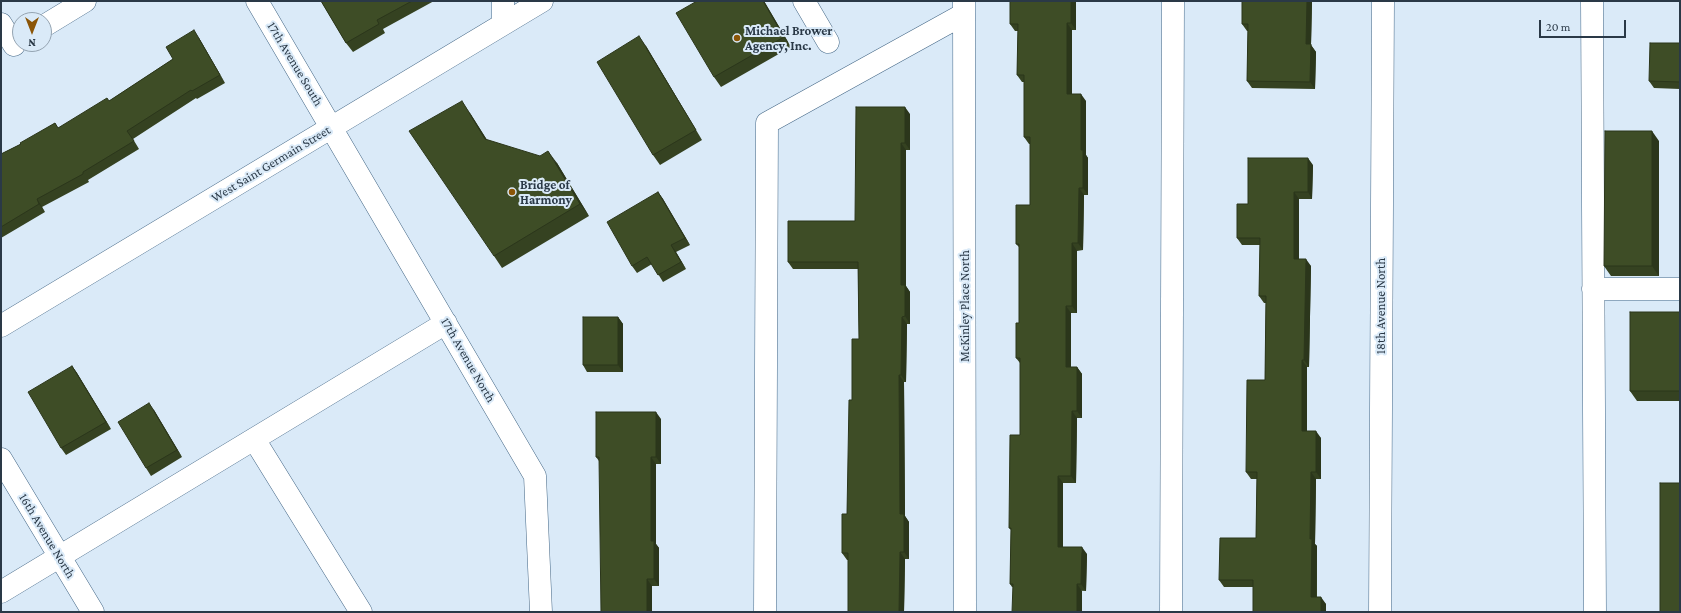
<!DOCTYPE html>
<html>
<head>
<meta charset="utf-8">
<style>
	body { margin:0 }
	#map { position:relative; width:1681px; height:613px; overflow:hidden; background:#daeaf8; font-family:"Crimson Pro",serif }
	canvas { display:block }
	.frame { position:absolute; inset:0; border:2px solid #2a3947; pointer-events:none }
	.north { position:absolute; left:12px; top:12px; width:40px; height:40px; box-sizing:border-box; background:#daeaf8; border:1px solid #94a3b1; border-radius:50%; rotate:180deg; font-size:11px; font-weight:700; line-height:16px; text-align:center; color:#2a3947 }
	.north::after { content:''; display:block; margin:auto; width:14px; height:18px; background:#8b5507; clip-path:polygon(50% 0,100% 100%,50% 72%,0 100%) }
	.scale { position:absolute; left:1539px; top:20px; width:87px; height:18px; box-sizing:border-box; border:2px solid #2a3947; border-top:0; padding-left:5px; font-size:12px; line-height:14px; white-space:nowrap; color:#2a3947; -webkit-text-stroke:3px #daeaf8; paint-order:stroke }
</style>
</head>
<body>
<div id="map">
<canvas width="1681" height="613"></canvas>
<div class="frame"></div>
<div class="north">N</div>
<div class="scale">20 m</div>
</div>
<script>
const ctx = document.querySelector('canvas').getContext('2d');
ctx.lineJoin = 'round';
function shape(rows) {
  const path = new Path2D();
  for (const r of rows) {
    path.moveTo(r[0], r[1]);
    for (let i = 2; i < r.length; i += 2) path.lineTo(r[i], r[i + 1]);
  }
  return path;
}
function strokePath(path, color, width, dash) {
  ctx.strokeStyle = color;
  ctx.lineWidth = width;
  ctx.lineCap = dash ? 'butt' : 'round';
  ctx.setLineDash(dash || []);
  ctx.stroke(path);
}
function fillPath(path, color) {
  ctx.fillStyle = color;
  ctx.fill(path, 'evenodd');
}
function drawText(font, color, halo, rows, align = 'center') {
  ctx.font = font + ' "Crimson Pro",serif';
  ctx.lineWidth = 4;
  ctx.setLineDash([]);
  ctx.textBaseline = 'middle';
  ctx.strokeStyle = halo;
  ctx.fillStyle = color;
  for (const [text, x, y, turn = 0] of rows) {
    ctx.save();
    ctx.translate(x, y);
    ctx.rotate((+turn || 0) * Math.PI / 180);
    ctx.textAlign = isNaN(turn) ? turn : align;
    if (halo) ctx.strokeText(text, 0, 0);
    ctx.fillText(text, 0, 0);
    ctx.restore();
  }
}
const minor = shape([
	[257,1,535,476,541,612],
	[503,1,503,24],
	[804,1,828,42],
	[964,1,965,612],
	[1592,1,1595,612],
	[1,24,14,45],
	[44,26,85,1],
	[1593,289,1680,289],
	[1,326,542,1],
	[254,439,361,612],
	[1,459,93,612],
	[1,592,446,323],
	[765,612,767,123,964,14],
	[1171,612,1173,1],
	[1380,612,1383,1]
]);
strokePath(minor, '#436685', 23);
strokePath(minor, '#fff', 22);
fillPath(shape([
	[321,1,434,1,383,29,385,33,353,52,346,43],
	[764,1,791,47,721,87,714,77],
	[1076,1,1076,30,1072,30,1072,94,1086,101,1086,155,1088,158,1088,195,1084,195,1083,250,1077,251,1077,313,1071,313,1071,367,1077,367,1082,374,1082,418,1077,418,1076,483,1063,483,1063,547,1087,554,1086,591,1012,587,1010,584,1011,530,1009,528,1020,435,1020,363,1016,358,1019,323,1019,247,1016,244,1030,205,1030,144,1029,144,1024,137,1024,82,1022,82,1017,75,1018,31,1015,31,1010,24],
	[1242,1,1312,1,1311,45,1316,52,1315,89,1252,88,1247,81,1248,31,1247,31,1242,24],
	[199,38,225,83,197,99,196,98,133,139,139,149,88,180,89,182,42,207,45,212,1,238,1,154,21,144,55,123,58,128,109,101,173,59],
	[1680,43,1680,89,1654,88,1649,81],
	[646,46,702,140,660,165,653,155],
	[470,113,487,140,557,163,589,216,502,268,494,256],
	[910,114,910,150,906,150,906,286,910,292,910,324,907,324,906,382,904,382,905,516,909,522,909,559,905,559,904,612,848,612,848,560,847,560,842,553,847,514,852,400,859,339,858,269,793,269,788,262,855,221],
	[1659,141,1659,276,1611,276,1604,266],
	[1313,165,1312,199,1299,199,1299,259,1311,266,1309,367,1307,367,1307,431,1321,438,1321,479,1316,479,1315,544,1317,546,1317,597,1326,604,1253,587,1224,587,1219,580,1256,538,1257,479,1251,479,1246,472,1265,380,1266,303,1264,303,1259,296,1260,245,1242,245,1237,238,1248,204],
	[658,192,663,199,690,245,676,252,686,269,663,282,652,264,637,273,632,266],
	[1680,312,1680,401,1637,401,1630,391],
	[618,317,623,324,623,372,587,372,583,365],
	[72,366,77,373,111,429,66,455,61,448],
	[154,410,182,457,151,476,146,468],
	[661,419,661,464,656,464,656,544,659,548,659,586,652,586,652,612,599,461,596,457]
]), '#354221');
fillPath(shape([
	[763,1,764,1,791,47,784,37],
	[1071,1,1076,1,1076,30,1071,23],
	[1307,1,1312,1,1311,45,1316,52,1315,89,1310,82,1306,44],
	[1067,23,1072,30,1072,101,1067,94],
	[194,30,199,38,225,83,220,75],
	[639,36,646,46,702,140,696,130],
	[1081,94,1086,101,1086,155,1088,158,1088,195,1083,188,1081,150],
	[462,101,470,113,494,151,485,139],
	[905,107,910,114,910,150,905,143],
	[1652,131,1659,141,1659,276,1652,266],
	[901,143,906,150,906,286,910,292,910,324,905,316,901,285],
	[548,151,557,163,589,216,580,204],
	[1308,158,1313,165,1312,199,1308,192],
	[1079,188,1084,195,1083,250,1078,243],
	[658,192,663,199,690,245,685,238],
	[1294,192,1299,199,1299,266,1294,259],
	[37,199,42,207,45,212,39,204],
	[1072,243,1077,251,1077,313,1072,306],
	[671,245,676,252,686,269,681,262],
	[1306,259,1311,266,1309,367,1304,360],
	[1066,306,1071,313,1071,374,1066,367],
	[618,317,623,324,623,372,618,365],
	[902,317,907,324,906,382,901,375],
	[1302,360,1307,367,1307,438,1302,431],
	[72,366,77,373,111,429,106,422],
	[1077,367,1082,374,1082,418,1077,411],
	[899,375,904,382,905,516,909,522,909,559,904,552,900,514],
	[149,403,154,410,182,457,177,450],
	[1072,411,1077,418,1076,483,1071,476],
	[656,412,661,419,661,464,656,457],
	[1316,431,1321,438,1321,479,1316,472],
	[651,457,656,464,656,544,659,548,659,586,654,579,651,541],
	[1311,472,1316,479,1315,544,1317,546,1316,604,1311,597,1310,539],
	[1058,476,1063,483,1063,554,1058,547],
	[1082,547,1087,554,1086,591,1081,584],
	[900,552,905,559,904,612,899,612],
	[647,579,652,586,652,612,647,612],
	[1077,584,1082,591,1082,612,1077,612],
	[1321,597,1326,604,1326,612,1321,612]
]), '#2b361b');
const building = shape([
	[321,1,412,1,377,20,379,24,346,43,321,1],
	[697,1,763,1,784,37,714,77,676,13,697,1],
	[1010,1,1071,1,1071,23,1067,23,1067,94,1081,94,1081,150,1083,150,1083,188,1079,188,1078,243,1072,243,1072,306,1066,306,1066,367,1077,367,1077,411,1072,411,1071,476,1058,476,1058,547,1082,547,1081,584,1077,584,1077,612,1012,612,1013,584,1010,584,1011,528,1009,528,1010,435,1020,435,1020,358,1016,358,1016,323,1019,323,1019,244,1016,244,1016,205,1030,205,1030,137,1024,137,1024,75,1017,75,1018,24,1010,24,1010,1],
	[1242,1,1307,1,1306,44,1311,44,1310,82,1247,81,1248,24,1242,24,1242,1],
	[194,30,220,75,192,91,191,90,127,131,134,141,83,172,83,174,37,199,39,204,1,227,1,154,21,144,20,143,55,123,58,128,107,98,109,101,173,59,166,47,194,30],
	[639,36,696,130,653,155,597,62,639,36],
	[1650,43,1680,43,1680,82,1649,81,1650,43],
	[462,101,485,139,540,156,548,151,580,204,494,256,409,131,462,101],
	[856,107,905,107,905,143,901,143,901,285,905,285,905,316,902,317,901,375,899,375,900,514,904,514,904,552,900,552,899,612,848,612,848,553,842,553,842,514,847,514,849,400,852,400,852,339,859,339,858,262,788,262,788,221,855,221,856,107],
	[1605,131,1652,131,1652,266,1604,266,1605,131],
	[1248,158,1308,158,1308,192,1294,192,1294,259,1306,259,1304,360,1302,360,1302,431,1316,431,1316,472,1311,472,1310,539,1312,539,1311,597,1321,597,1321,612,1253,612,1253,580,1219,580,1220,538,1256,538,1257,472,1246,472,1247,380,1265,380,1266,296,1259,296,1260,238,1237,238,1237,204,1248,204,1248,158],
	[658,192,685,238,671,245,681,262,658,275,647,257,632,266,607,222,658,192],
	[1630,312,1680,312,1680,391,1630,391,1630,312],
	[583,317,618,317,618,365,583,365,583,317],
	[72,366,106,422,61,448,28,392,72,366],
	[149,403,177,450,146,468,118,422,149,403],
	[596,412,656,412,656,457,651,457,651,541,654,541,654,579,647,579,647,612,601,612,599,457,596,457,596,412],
	[1660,483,1680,483,1680,612,1660,612,1660,483]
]);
fillPath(building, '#3e4d26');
strokePath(building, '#2b361b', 1);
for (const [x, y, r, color] of [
	[737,38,4,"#8b5507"],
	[512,192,4,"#8b5507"]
]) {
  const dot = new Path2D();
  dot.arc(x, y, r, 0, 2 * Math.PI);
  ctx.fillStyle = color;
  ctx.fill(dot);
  strokePath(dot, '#daeaf8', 1.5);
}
drawText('bold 13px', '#2a3947', '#daeaf8', [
	["Michael Brower",745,31],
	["Agency, Inc.",745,46],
	["Bridge of",520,185],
	["Harmony",520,200]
], 'left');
drawText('13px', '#2a3947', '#daeaf8', [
	["17th Avenue South",295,64,59],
	["West Saint Germain Street",271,164,-31],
	["McKinley Place North",965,306,-90],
	["18th Avenue North",1381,306,-90],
	["17th Avenue North",468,360,60],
	["16th Avenue North",47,536,59]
]);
</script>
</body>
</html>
